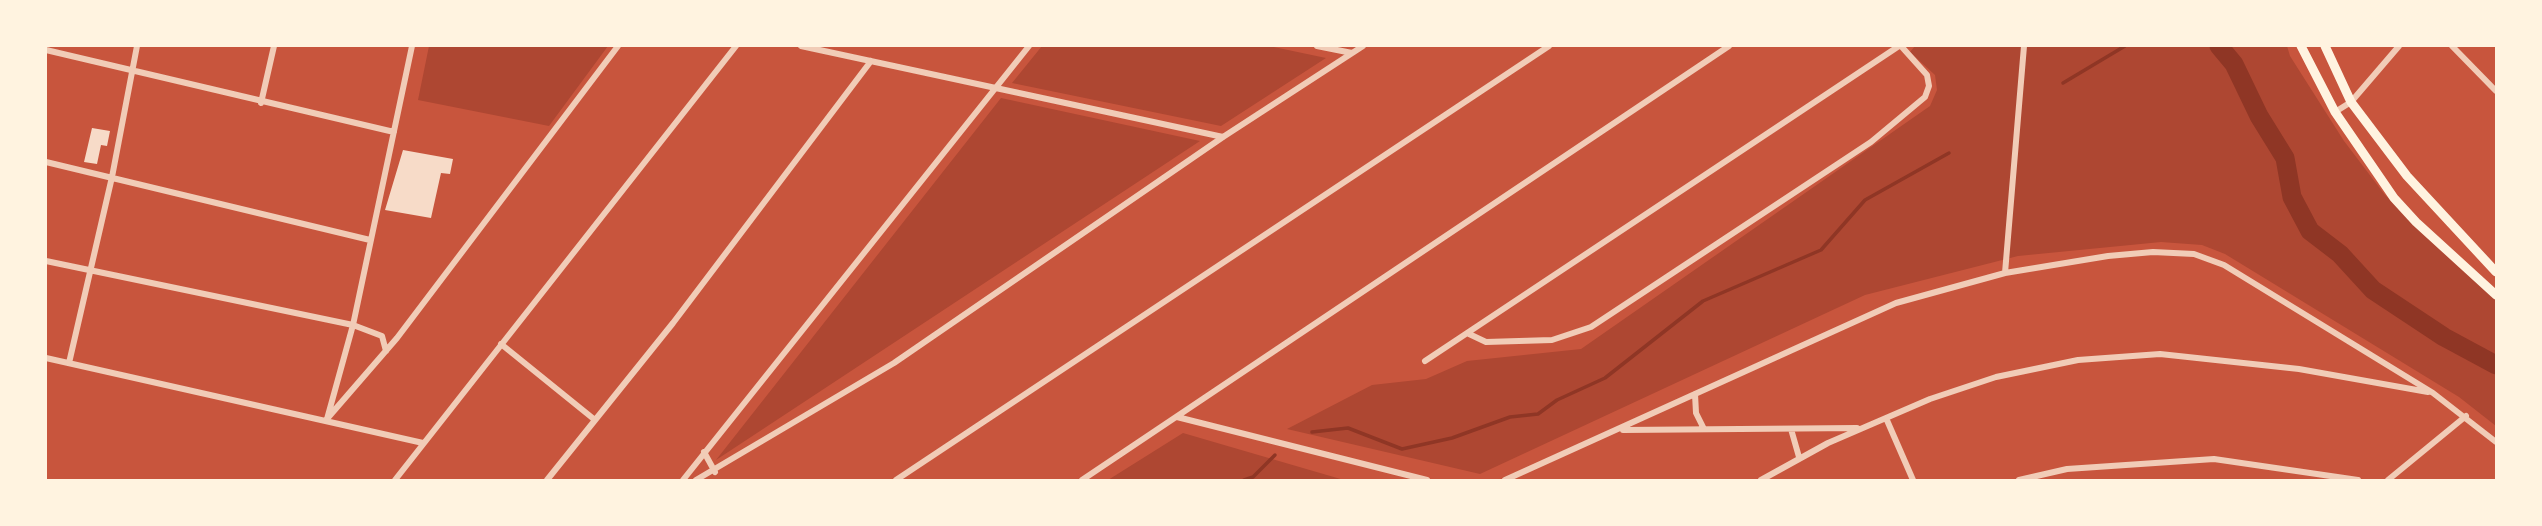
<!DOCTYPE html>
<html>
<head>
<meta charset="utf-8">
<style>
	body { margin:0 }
	#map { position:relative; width:2542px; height:526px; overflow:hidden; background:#c8553d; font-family:Signika,sans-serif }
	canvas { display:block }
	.frame { position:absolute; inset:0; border:47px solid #fff3e0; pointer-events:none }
</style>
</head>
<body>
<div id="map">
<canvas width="2542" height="526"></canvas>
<div class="frame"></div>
</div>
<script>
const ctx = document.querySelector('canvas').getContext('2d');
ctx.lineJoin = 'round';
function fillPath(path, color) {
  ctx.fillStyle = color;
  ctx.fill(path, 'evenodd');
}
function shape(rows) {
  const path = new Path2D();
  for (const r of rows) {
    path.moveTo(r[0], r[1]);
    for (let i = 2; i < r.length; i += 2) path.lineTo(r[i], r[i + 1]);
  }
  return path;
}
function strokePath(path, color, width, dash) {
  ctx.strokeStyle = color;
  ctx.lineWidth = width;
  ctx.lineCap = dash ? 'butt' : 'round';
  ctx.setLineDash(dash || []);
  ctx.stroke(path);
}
fillPath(shape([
	[429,46,608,46,549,126,418,100],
	[1042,46,1269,46,1326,58,1221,126,1012,83],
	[1915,46,2287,46,2290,56,2344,141,2385,195,2496,298,2496,426,2459,397,2225,254,2202,245,2161,242,2018,256,1865,295,1480,474,1287,429,1372,385,1426,379,1467,361,1581,349,1930,106,1937,90,1935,75,1910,52],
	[1001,98,1200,141,716,460],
	[1183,433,1344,480,1108,480]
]), '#ae4732');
strokePath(shape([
	[2063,83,2125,46],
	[1312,432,1348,428,1402,449,1452,438,1510,417,1538,414,1557,400,1605,378,1703,301,1821,250,1865,200,1949,153],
	[1244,480,1253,477,1275,455]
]), '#8f3625', 3.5);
strokePath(shape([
	[2219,46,2234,64,2259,116,2285,158,2292,197,2310,231,2340,254,2373,290,2444,337,2496,365]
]), '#8f3625', 19);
fillPath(shape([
	[92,128,110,131,107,146,101,145,97,164,84,162],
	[403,150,453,159,450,174,441,173,431,218,385,210]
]), '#f7dbc8');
strokePath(shape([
	[801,46,1223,137],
	[1317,46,1352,53],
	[2452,46,2496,91],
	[46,50,394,132],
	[261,103,274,46],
	[2335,112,2351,102,2399,46],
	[46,162,370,240],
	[46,261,353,325,382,336,386,351],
	[2005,273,2024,46],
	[1467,333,1486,342,1552,340,1591,327,1871,142,1925,97,1929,86,1927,75,1901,46],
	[501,344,595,420],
	[46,358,423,443],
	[1425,361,1899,46],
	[69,363,112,177,137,46],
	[1695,394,1696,413,1704,429],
	[1177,417,1427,480],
	[1886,418,1913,480],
	[327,419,353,325,412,46],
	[326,420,397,338,618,46],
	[1791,429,1799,457],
	[1623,430,1857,428],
	[704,452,715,472],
	[395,480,736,46],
	[547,480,673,323,871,61],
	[683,480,1029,46],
	[696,480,894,363,1223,137,1363,46],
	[896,480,1549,46],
	[1082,480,1729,46],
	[1505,480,1896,303,2005,273,2108,256,2153,252,2194,254,2224,265,2433,393,2496,442],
	[1761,480,1828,443,1930,399,1996,377,2078,360,2160,354,2299,369,2428,392],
	[2019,480,2067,469,2214,459,2358,480],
	[2388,480,2466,416]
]), '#f1ccb7', 6);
strokePath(shape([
	[2301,46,2335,112,2394,198,2416,222,2496,295],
	[2325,46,2351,102,2407,176,2496,272]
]), '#fff3e0', 9);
</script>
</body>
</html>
